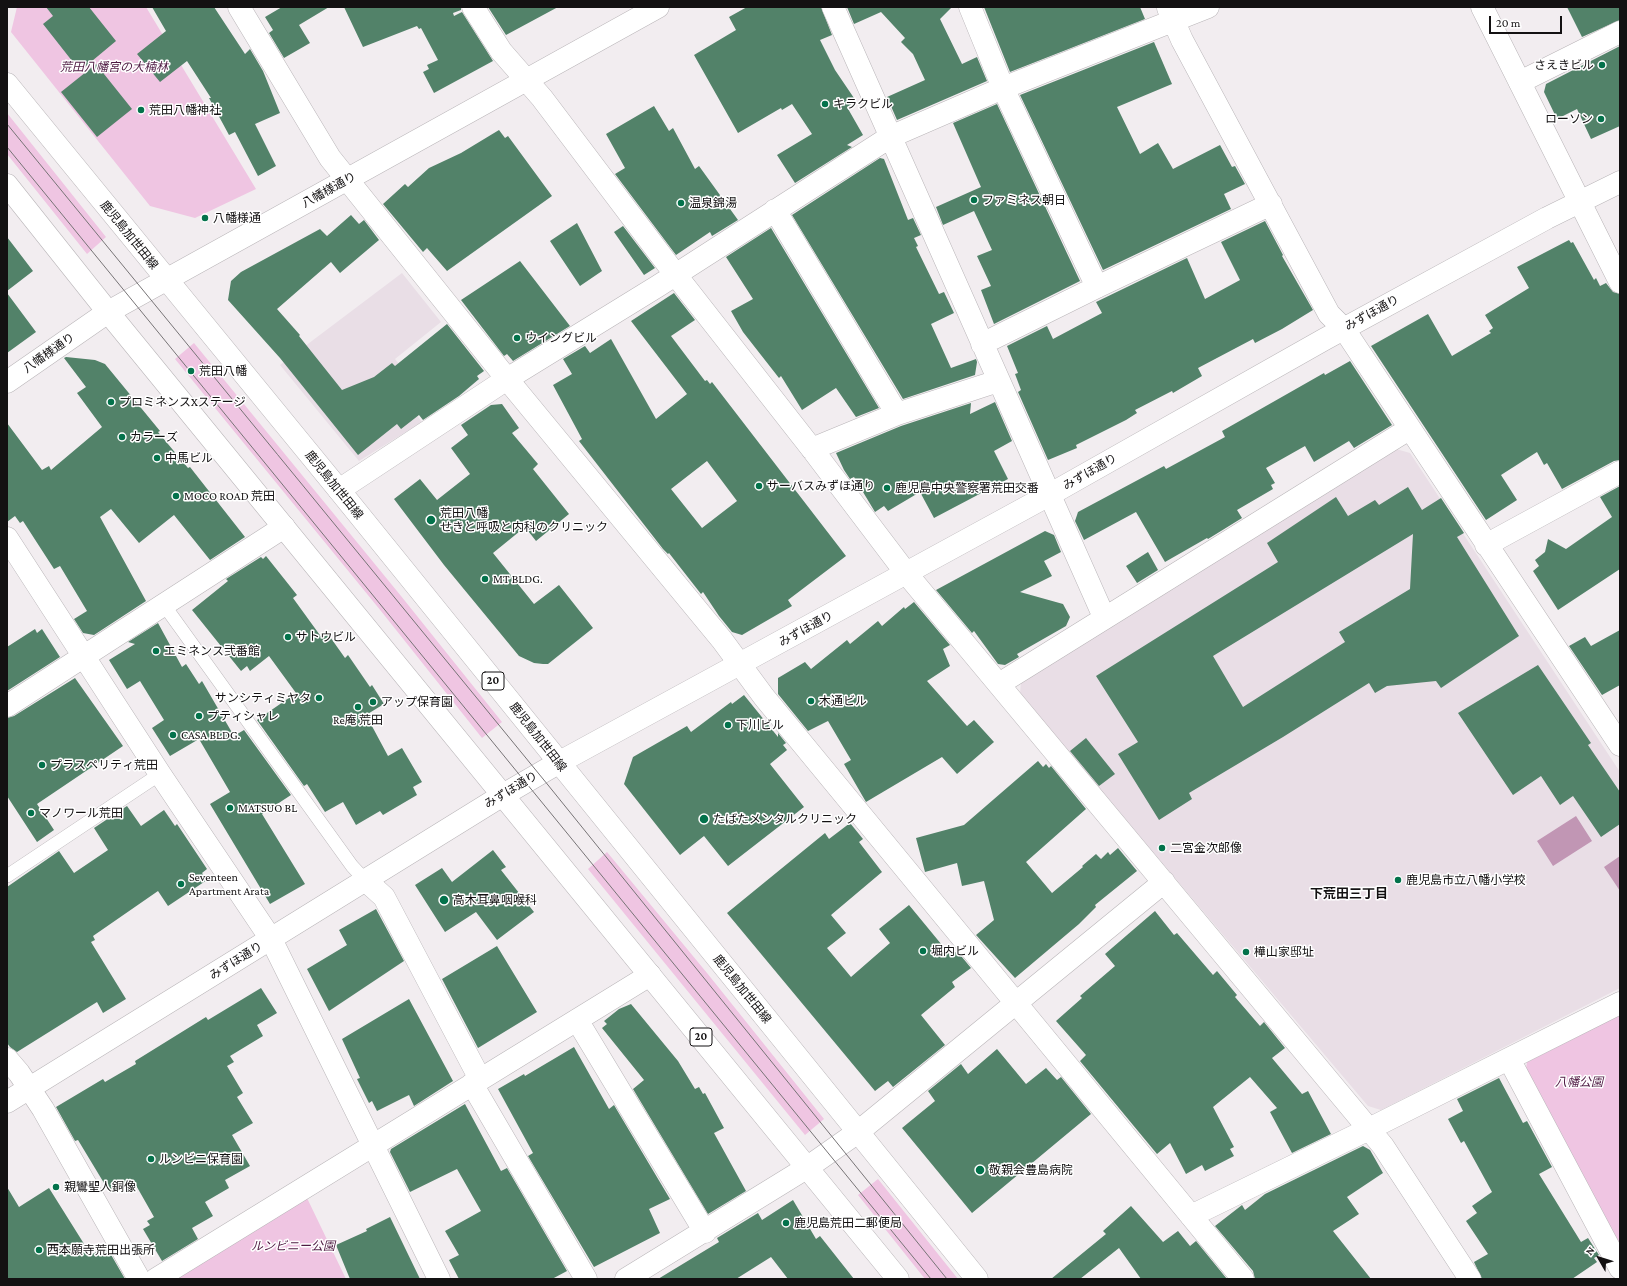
<!DOCTYPE html>
<html>
<head>
<meta charset="utf-8">
<style>
	body { margin:0 }
	#map { position:relative; width:1627px; height:1286px; overflow:hidden; background:#f2edf0; font-family:"Crimson Pro",serif }
	canvas { display:block }
	.frame { position:absolute; inset:0; border:8px solid #131112; pointer-events:none }
	.north { position:absolute; left:1579px; top:1238px; width:40px; height:40px; -webkit-text-stroke:3px #fff; paint-order:stroke; rotate:309deg; font-size:11px; font-weight:700; line-height:16px; text-align:center; color:#131112 }
	.north::after { content:''; display:block; margin:auto; width:14px; height:18px; background:#131112; clip-path:polygon(50% 0,100% 100%,50% 72%,0 100%) }
	.scale { position:absolute; left:1489px; top:16px; width:73px; height:18px; box-sizing:border-box; border:2px solid #131112; border-top:0; padding-left:5px; font-size:12px; line-height:14px; white-space:nowrap; color:#131112; -webkit-text-stroke:3px #fff; paint-order:stroke }
</style>
</head>
<body>
<div id="map">
<canvas width="1627" height="1286"></canvas>
<div class="frame"></div>
<div class="north">N</div>
<div class="scale">20 m</div>
</div>
<script>
const ctx = document.querySelector('canvas').getContext('2d');
ctx.lineJoin = 'round';
function fillPath(path, color) {
  ctx.fillStyle = color;
  ctx.fill(path, 'evenodd');
}
function shape(rows) {
  const path = new Path2D();
  for (const r of rows) {
    path.moveTo(r[0], r[1]);
    for (let i = 2; i < r.length; i += 2) path.lineTo(r[i], r[i + 1]);
  }
  return path;
}
function strokePath(path, color, width, dash) {
  ctx.strokeStyle = color;
  ctx.lineWidth = width;
  ctx.lineCap = dash ? 'butt' : 'round';
  ctx.setLineDash(dash || []);
  ctx.stroke(path);
}
function drawText(font, color, halo, rows, align = 'center') {
  ctx.font = font + ' "Crimson Pro","Noto Sans JP",serif';
  ctx.lineWidth = 3;
  ctx.setLineDash([]);
  ctx.textBaseline = 'middle';
  ctx.strokeStyle = halo;
  ctx.fillStyle = color;
  for (const [text, x, y, turn = 0] of rows) {
    ctx.save();
    ctx.translate(x, y);
    ctx.rotate((+turn || 0) * Math.PI / 180);
    ctx.textAlign = isNaN(turn) ? turn : align;
    if (halo) ctx.strokeText(text, 0, 0);
    ctx.fillText(text, 0, 0);
    ctx.restore();
  }
}
fillPath(shape([
	[402,273,441,322,395,359,409,377,397,390,422,422,359,461,280,365],
	[1396,449,1410,453,1620,772,1620,988,1381,1110,1368,1106,1020,695,1021,681]
]), '#e9dee6');
fillPath(shape([
	[17,7,146,7,256,189,195,218,150,206,11,32],
	[7,113,106,237,87,254,7,154],
	[194,343,401,596,502,722,482,738,381,611,175,359],
	[607,852,707,973,824,1119,805,1135,588,869],
	[1620,1015,1620,1245,1526,1069,1527,1062],
	[878,1179,958,1279,925,1279,858,1195],
	[307,1198,346,1279,176,1279]
]), '#efc5e2');
fillPath(shape([
	[1576,816,1592,841,1553,866,1537,841],
	[1620,856,1620,891,1604,867]
]), '#c196b4');
fillPath(shape([
	[46,7,89,7,116,41,80,71,43,24,53,16],
	[152,7,214,7,245,54,250,49,263,71,280,113,255,124,276,166,258,176,235,132,229,135,209,98,211,98,187,61,160,82,137,54,166,31],
	[282,7,329,7,299,25,310,43,284,58,269,33,273,30,265,17],
	[344,7,461,7,461,10,453,13,454,16,462,12,493,61,434,93,423,72,429,69,427,65,438,60,421,28,419,29,417,26,363,47],
	[488,7,558,7,506,35],
	[747,7,821,7,832,35,820,40,835,70,856,101,847,107,863,135,847,145,852,147,795,183,777,155,812,134,792,104,782,110,781,108,738,133,694,55,736,30,729,17],
	[847,7,952,7,940,19,962,64,977,57,987,81,897,120,887,97,925,80,913,54,901,42,905,38,881,12,854,24],
	[984,7,1140,7,1145,19,1010,72],
	[1567,7,1620,7,1620,20,1582,37],
	[1154,42,1172,84,1117,107,1140,154,1158,143,1173,169,1220,145,1232,167,1235,166,1245,184,1224,194,1231,209,1103,270,1020,95],
	[1620,46,1620,126,1591,139,1577,109,1557,119,1544,92,1546,84],
	[96,64,132,109,97,137,61,92],
	[997,104,1080,281,994,324,981,290,991,286,977,256,992,250,974,211,943,225,936,207,981,187,953,123],
	[654,106,669,131,673,128,695,169,699,166,738,220,712,236,710,232,676,255,615,174,625,168,606,134],
	[499,130,505,138,508,136,552,196,447,271,427,248,423,252,383,204,405,184,408,187,429,168,461,153],
	[880,158,884,159,908,220,913,218,921,235,914,238,918,246,916,247,939,294,944,292,954,313,931,324,951,368,976,359,977,362,975,375,903,399,792,215],
	[351,215,359,224,364,220,379,240,340,273,331,262,277,309,300,335,299,336,342,390,374,377,392,363,395,366,447,324,484,371,477,376,479,379,459,396,423,420,419,415,401,429,397,424,358,455,280,358,228,300,231,281,241,272,320,229,327,236],
	[1265,221,1283,255,1282,256,1313,310,1282,329,1255,343,1253,339,1198,368,1202,376,1173,393,1172,391,1135,410,1137,413,1126,420,1076,445,1077,448,1048,460,1018,392,1021,390,1015,374,1018,373,1007,346,1047,326,1053,339,1102,313,1096,302,1187,258,1205,299,1240,280,1221,242],
	[577,223,602,271,580,286,550,241],
	[623,226,655,268,644,275,614,232],
	[771,228,879,408,856,417,836,388,802,410,781,376,779,378,743,332,731,311,753,299,726,257],
	[7,237,33,271,7,291],
	[1569,240,1571,243,1573,242,1594,280,1596,278,1600,286,1606,283,1613,292,1620,294,1620,460,1614,461,1562,489,1547,463,1544,465,1537,452,1501,475,1517,500,1486,520,1371,346,1428,314,1452,356,1491,333,1489,331,1493,328,1485,315,1529,288,1517,267],
	[520,261,570,326,513,361,507,354,504,356,461,300],
	[7,293,36,332,7,353],
	[674,293,695,320,671,336,705,381,707,380,710,384,712,382,846,556,788,600,792,606,742,635,732,632,719,616,703,592,701,594,669,553,668,554,663,549,579,441,582,439,553,385,572,374,563,359,585,346,590,353,611,339,656,419,687,394,631,321],
	[707,461,737,501,702,528,671,489],
	[66,357,95,360,105,364,160,431,158,432,188,468,190,467,245,537,210,560,174,515,139,543,111,509,100,517,146,601,94,635,83,633,74,619,87,611,60,566,54,569,23,521,20,523,15,516,7,522,7,423,42,470,49,466,51,470,102,427,77,393,86,387,64,358],
	[1350,361,1392,425,1354,448,1349,441,1314,462,1305,446,1266,468,1275,483,1271,485,1273,489,1237,510,1242,518,1208,539,1207,538,1165,562,1136,512,1084,540,1075,521,1078,512,1164,466,1166,469,1225,437,1222,431,1324,373,1325,375],
	[995,402,1012,441,994,451,1008,479,934,518,920,492,888,511,884,506,875,512,854,477,850,479,844,470,836,453,901,426,971,403,970,414],
	[502,404,519,428,512,433,538,464,533,469,569,514,536,541,525,527,493,553,534,604,559,585,593,628,548,664,543,664,534,663,519,656,444,565,394,499,420,479,437,500,470,474,451,448,468,435,461,425,491,405],
	[1620,486,1620,569,1558,610,1533,571,1539,566,1535,560,1545,552,1548,539,1566,549,1612,517,1600,497],
	[1408,487,1422,510,1441,498,1464,533,1457,537,1519,636,1441,688,1436,681,1387,686,1375,693,1369,683,1283,737,1189,793,1192,799,1159,820,1118,754,1138,742,1096,676,1278,562,1267,543,1336,497,1348,516,1375,500,1379,505],
	[1413,534,1410,589,1339,632,1345,642,1243,707,1213,656],
	[1045,531,1054,535,1061,552,1044,561,1052,576,1020,592,1063,604,1070,617,1066,626,1017,654,1019,657,1005,665,998,664,974,631,972,633,936,590],
	[1148,552,1158,570,1137,583,1126,566],
	[266,556,297,595,293,598,322,638,328,634,345,658,348,655,370,687,372,685,384,704,366,715,388,756,402,748,422,782,413,787,417,795,383,815,380,811,356,825,343,802,325,812,307,784,304,786,257,720,296,693,269,656,250,671,247,666,241,671,192,610,228,581,226,579,261,557,263,559],
	[914,602,950,645,943,649,950,666,927,681,967,726,974,720,994,742,957,774,942,757,866,802,844,764,851,760,828,721,808,731,778,694,778,678,805,662,811,669,847,640,850,644,878,621,882,626,904,607,905,609],
	[158,623,182,667,186,664,199,684,202,681,234,736,244,730,291,795,262,814,305,884,270,904,210,804,230,792,199,739,170,756,152,728,164,720,140,681,127,689,109,660,135,644,128,642],
	[35,629,37,633,42,629,60,657,7,691,7,647],
	[1620,630,1620,685,1602,695,1569,646,1585,637,1591,646],
	[1538,665,1591,743,1588,745,1620,792,1620,824,1601,837,1573,796,1560,805,1541,776,1513,795,1458,713],
	[75,678,123,746,37,804,54,830,37,842,7,796,7,718,14,716],
	[744,695,778,737,778,733,786,743,783,745,787,750,770,764,804,807,728,866,704,836,680,855,624,784,633,757,687,726,691,732,731,702,732,704],
	[1086,738,1115,774,1099,786,1070,751],
	[1038,761,1043,767,1046,764,1049,768,1051,766,1086,809,1026,862,1052,893,1083,867,1082,866,1096,854,1101,859,1108,852,1110,855,1118,848,1137,871,1095,905,1096,907,1079,924,1015,978,976,935,994,920,984,881,962,886,957,863,925,872,916,838,964,825],
	[127,806,141,826,164,810,175,826,177,824,207,869,202,873,207,880,168,906,158,891,93,936,95,940,91,942,126,999,103,1013,97,1002,17,1052,10,1047,7,1043,7,887,59,851,74,873,108,850,94,828],
	[850,823,863,839,859,842,882,872,831,915,846,933,827,948,851,977,890,943,879,929,909,905,951,956,957,951,971,968,952,982,955,987,921,1015,945,1045,893,1087,888,1081,875,1091,727,913,825,833,829,839],
	[493,850,506,867,501,870,534,912,497,940,476,912,445,932,415,885,442,868,452,882],
	[376,909,404,961,329,1011,307,969,347,945,339,930],
	[1155,911,1174,935,1177,933,1213,975,1217,971,1237,995,1235,997,1260,1026,1264,1022,1285,1048,1272,1058,1302,1094,1308,1091,1331,1134,1292,1153,1270,1112,1277,1108,1250,1077,1213,1107,1234,1147,1230,1149,1234,1156,1205,1171,1202,1165,1186,1174,1170,1143,1157,1154,1080,1061,1086,1055,1056,1021,1082,998,1080,996,1115,966,1105,954],
	[497,946,537,1012,478,1048,442,979],
	[261,988,277,1013,257,1025,263,1036,230,1056,234,1062,227,1066,243,1093,237,1097,253,1123,232,1135,250,1166,225,1180,229,1188,205,1202,213,1216,192,1228,198,1239,162,1261,143,1229,150,1225,147,1221,154,1217,133,1180,110,1193,78,1140,75,1141,56,1107,103,1079,105,1082,136,1064,135,1061,206,1017,208,1020],
	[409,999,453,1081,414,1106,409,1095,377,1111,372,1101,369,1103,357,1079,360,1078,342,1039],
	[631,1004,678,1061,695,1089,699,1087,703,1094,705,1093,724,1128,714,1133,746,1191,708,1214,633,1089,644,1080,602,1028,607,1024,604,1021,619,1009],
	[574,1047,609,1109,614,1105,670,1199,649,1209,660,1233,594,1267,528,1156,533,1153,498,1089,524,1074,525,1076],
	[997,1049,1026,1084,1046,1068,1057,1080,1061,1077,1091,1114,972,1213,902,1128,935,1101,928,1091,961,1064,968,1074],
	[1499,1078,1523,1123,1527,1121,1552,1167,1539,1174,1581,1242,1588,1238,1599,1255,1594,1258,1597,1262,1572,1279,1482,1279,1474,1262,1488,1254,1466,1221,1477,1213,1472,1206,1492,1192,1464,1141,1461,1143,1448,1119,1463,1111,1457,1099],
	[465,1104,501,1171,507,1168,567,1271,552,1279,459,1279,449,1260,459,1255,445,1231,481,1211,457,1169,410,1192,390,1152,391,1149],
	[1363,1146,1370,1150,1383,1173,1347,1197,1359,1214,1333,1231,1371,1279,1255,1279,1253,1271,1215,1226,1242,1205,1245,1210,1265,1194],
	[7,1187,19,1207,49,1188,91,1255,106,1246,125,1279,7,1279],
	[793,1200,816,1239,820,1236,854,1279,788,1279,771,1257,736,1279,658,1279,719,1242,717,1238,758,1213,762,1220],
	[1131,1206,1163,1242,1178,1231,1190,1246,1196,1241,1227,1279,1141,1279,1119,1248,1080,1279,1051,1279,1106,1234,1103,1231],
	[390,1217,420,1279,350,1279,336,1245,367,1231,366,1229]
]), '#528269');
const lane = shape([
	[164,605,352,866,365,880],
	[7,876,160,774]
]);
const street = shape([
	[239,7,330,158,507,379,722,640,764,697,1243,1279],
	[473,7,501,51,542,98,675,274,812,449,906,573,1383,1146,1470,1279],
	[833,7,1104,617],
	[970,7,1003,88,1097,287],
	[1168,8,1182,40,1329,314,1344,329,1620,745],
	[1520,82,1620,32],
	[775,210,897,414],
	[982,344,1097,287,1271,204],
	[812,449,897,414,998,381],
	[339,490,507,379,658,286,890,137,1003,88,1208,7],
	[7,538,160,774,271,939,439,1279],
	[1486,545,1620,472],
	[999,684,1409,429],
	[7,706,284,527],
	[365,880,384,897,480,1079],
	[577,1020,705,1232],
	[7,1059,19,1073,43,1109,139,1279],
	[1509,1059,1620,1268],
	[472,1084,586,1279],
	[1191,1216,1369,1129,1620,1003],
	[156,1279,650,975],
	[626,1279,808,1167,858,1132,1164,882]
]);
const secondary = shape([
	[1482,7,1620,282],
	[7,382,108,312,658,7],
	[7,1102,503,795,558,763,1049,495,1325,339,1547,218,1620,182]
]);
const primary = shape([
	[7,84,339,490,977,1279],
	[7,185,108,312,898,1279]
]);
strokePath(lane, '#b9b5b8', 14);
strokePath(street, '#b9b5b8', 23);
strokePath(secondary, '#b9b5b8', 23);
strokePath(primary, '#b9b5b8', 23);
strokePath(lane, '#fff', 13);
strokePath(street, '#fff', 22);
strokePath(secondary, '#fff', 22);
strokePath(primary, '#fff', 22);
strokePath(shape([
	[7,124,548,785,947,1279],
	[7,147,931,1279]
]), '#777476', 1);
for (const [x, y, r, color] of [
	[1602,65,4,"#03724b"],
	[825,104,4,"#03724b"],
	[141,110,4,"#03724b"],
	[1601,119,4,"#03724b"],
	[974,200,4,"#03724b"],
	[681,203,4,"#03724b"],
	[205,218,4,"#03724b"],
	[517,338,4,"#03724b"],
	[191,371,4,"#03724b"],
	[111,402,4,"#03724b"],
	[122,437,4,"#03724b"],
	[157,458,4,"#03724b"],
	[759,486,4,"#03724b"],
	[887,488,4,"#03724b"],
	[176,496,4,"#03724b"],
	[431,520,5,"#03724b"],
	[485,579,4,"#03724b"],
	[288,637,4,"#03724b"],
	[156,651,4,"#03724b"],
	[319,698,4,"#03724b"],
	[811,701,4,"#03724b"],
	[373,702,4,"#03724b"],
	[358,707,4,"#03724b"],
	[199,716,4,"#03724b"],
	[728,725,4,"#03724b"],
	[173,735,4,"#03724b"],
	[42,765,4,"#03724b"],
	[230,808,4,"#03724b"],
	[31,813,4,"#03724b"],
	[704,819,5,"#03724b"],
	[1162,848,4,"#03724b"],
	[1398,880,4,"#03724b"],
	[181,884,4,"#03724b"],
	[444,900,5,"#03724b"],
	[923,951,4,"#03724b"],
	[1246,952,4,"#03724b"],
	[151,1159,4,"#03724b"],
	[980,1170,5,"#03724b"],
	[56,1187,4,"#03724b"],
	[786,1223,4,"#03724b"],
	[39,1250,4,"#03724b"]
]) {
  const dot = new Path2D();
  dot.arc(x, y, r, 0, 2 * Math.PI);
  ctx.fillStyle = color;
  ctx.fill(dot);
  strokePath(dot, '#fff', 1.5);
}
for (const [x, y, w] of [
	[493,681,22],
	[701,1037,22]
]) {
  const box = new Path2D();
  box.roundRect(x - w / 2, y - 9, w, 18, 3);
  ctx.fillStyle = '#fff';
  ctx.fill(box);
  strokePath(box, '#131112', 1);
}
drawText('bold 11px', '#131112', null, [
	["20",493,681],
	["20",701,1037]
]);
drawText('12px', '#131112', '#fff', [
	["さえきビル",1594,65,"right"],
	["キラクビル",833,104],
	["荒田八幡神社",149,110],
	["ローソン",1593,119,"right"],
	["ファミネス朝日",982,200],
	["温泉錦湯",689,203],
	["八幡様通",213,218],
	["ウイングビル",525,338],
	["荒田八幡",199,371],
	["プロミネンスXステージ",119,402],
	["カラーズ",130,437],
	["中馬ビル",165,458],
	["サーバスみずほ通り",767,486],
	["鹿児島中央警察署荒田交番",895,488],
	["MOCO ROAD 荒田",184,496],
	["荒田八幡",440,513],
	["せきと呼吸と内科のクリニック",440,527],
	["MT BLDG.",493,579],
	["サトウビル",296,637],
	["エミネンス弐番館",164,651],
	["サンシティミヤタ",311,698,"right"],
	["木通ビル",819,701],
	["アップ保育園",381,702],
	["プティシャレ",207,716],
	["Re庵 荒田",358,720,"center"],
	["下川ビル",736,725],
	["CASA BLDG.",181,735],
	["プラスペリティ荒田",50,765],
	["MATSUO BL",238,808],
	["マノワール荒田",39,813],
	["たばたメンタルクリニック",713,819],
	["二宮金次郎像",1170,848],
	["Seventeen",189,877],
	["Apartment Arata",189,891],
	["鹿児島市立八幡小学校",1406,880],
	["高木耳鼻咽喉科",453,900],
	["堀内ビル",931,951],
	["樺山家邸址",1254,952],
	["ルンビニ保育園",159,1159],
	["敬親会豊島病院",989,1170],
	["親鸞聖人銅像",64,1187],
	["鹿児島荒田二郵便局",794,1223],
	["西本願寺荒田出張所",47,1250]
], 'left');
drawText('italic 12px', '#4e1942', '#fff', [
	["荒田八幡宮の大楠林",114,67],
	["八幡公園",1579,1082],
	["ルンビニー公園",293,1246]
]);
drawText('12px', '#131112', '#fff', [
	["八幡様通り",329,190,-29],
	["鹿児島加世田線",129,235,51],
	["みずほ通り",1372,313,-29],
	["八幡様通り",49,353,-35],
	["みずほ通り",1090,472,-30],
	["鹿児島加世田線",334,485,51],
	["みずほ通り",806,629,-29],
	["鹿児島加世田線",538,737,52],
	["みずほ通り",511,790,-31],
	["みずほ通り",236,961,-32],
	["鹿児島加世田線",742,989,51]
]);
drawText('bold 13px', '#131112', '#fff', [
	["下荒田三丁目",1349,894]
]);
</script>
</body>
</html>
